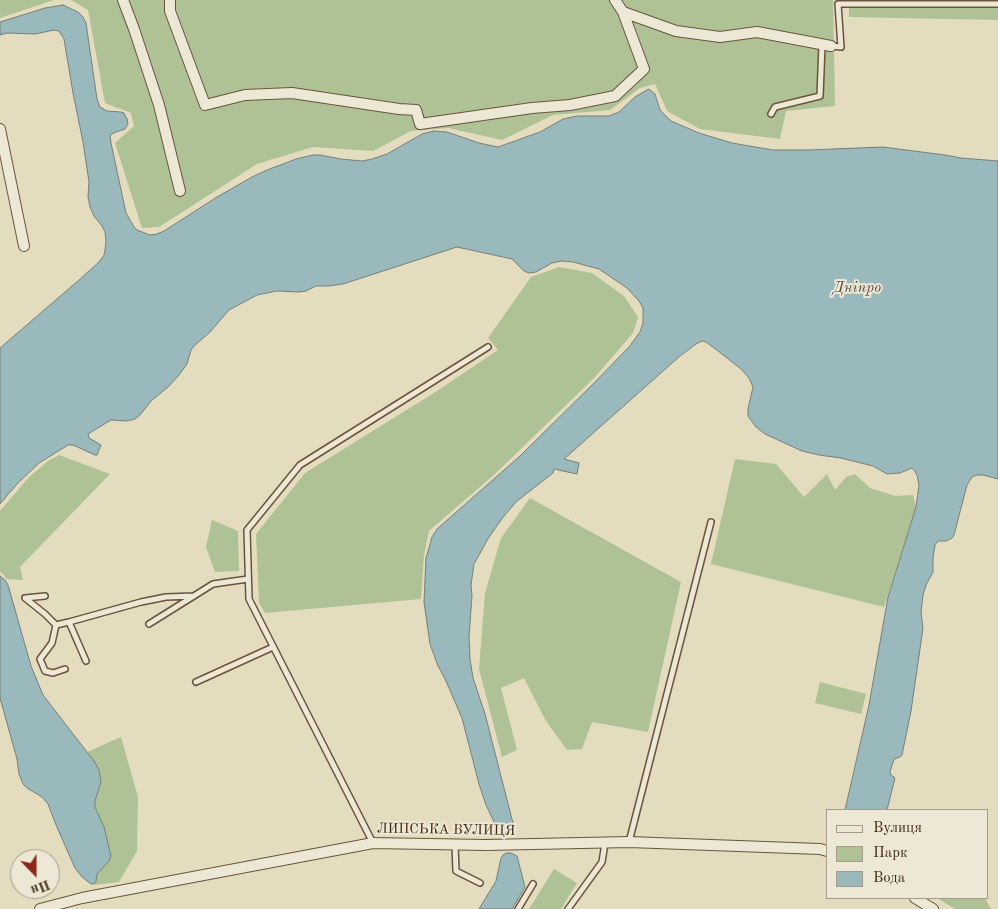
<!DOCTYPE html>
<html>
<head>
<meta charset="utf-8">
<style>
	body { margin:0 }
	#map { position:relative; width:998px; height:909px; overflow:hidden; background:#e4dcbe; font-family:"Old Standard TT",serif }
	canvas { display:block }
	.legend { position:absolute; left:826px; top:809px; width:162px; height:90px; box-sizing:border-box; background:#ede8d5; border:1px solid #a89b87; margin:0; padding:6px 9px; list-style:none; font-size:15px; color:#412712 }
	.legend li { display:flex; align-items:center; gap:10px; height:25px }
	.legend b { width:25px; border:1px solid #a89b87 }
	.north { position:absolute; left:10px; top:849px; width:50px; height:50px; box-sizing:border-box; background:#ede8d5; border:1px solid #a89b87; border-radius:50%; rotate:158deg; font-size:14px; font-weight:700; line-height:20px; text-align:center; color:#412712 }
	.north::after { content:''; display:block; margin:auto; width:18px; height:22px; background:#8f2418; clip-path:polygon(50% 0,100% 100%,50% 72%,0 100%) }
</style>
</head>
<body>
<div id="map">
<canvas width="998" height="909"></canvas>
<ul class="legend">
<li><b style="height:6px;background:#ede8d5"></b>Вулиця</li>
<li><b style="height:14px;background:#afc295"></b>Парк</li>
<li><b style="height:14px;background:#9ab9bc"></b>Вода</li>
</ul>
<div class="north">Пн</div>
</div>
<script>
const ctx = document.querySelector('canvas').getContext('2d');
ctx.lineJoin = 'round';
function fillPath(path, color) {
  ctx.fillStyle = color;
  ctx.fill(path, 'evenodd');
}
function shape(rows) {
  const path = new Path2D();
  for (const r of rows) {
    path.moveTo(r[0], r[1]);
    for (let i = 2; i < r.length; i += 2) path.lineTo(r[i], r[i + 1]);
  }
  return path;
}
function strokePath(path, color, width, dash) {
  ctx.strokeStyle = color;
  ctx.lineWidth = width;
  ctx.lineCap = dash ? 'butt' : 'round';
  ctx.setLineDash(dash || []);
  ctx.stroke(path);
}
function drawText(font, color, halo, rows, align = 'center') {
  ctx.font = font + ' "Old Standard TT",serif';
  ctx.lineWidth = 4;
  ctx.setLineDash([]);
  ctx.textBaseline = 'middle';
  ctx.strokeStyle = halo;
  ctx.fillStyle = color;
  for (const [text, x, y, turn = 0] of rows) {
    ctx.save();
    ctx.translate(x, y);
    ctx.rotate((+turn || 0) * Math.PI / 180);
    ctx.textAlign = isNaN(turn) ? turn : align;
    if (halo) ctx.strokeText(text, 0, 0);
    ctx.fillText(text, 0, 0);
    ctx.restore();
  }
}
fillPath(shape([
	[0,0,54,0,0,18],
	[71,0,833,0,835,106,786,111,780,139,700,129,667,111,655,84,640,88,610,110,553,115,502,140,448,128,411,131,373,151,313,147,257,164,159,227,142,228,115,143,134,126,131,113,105,103,88,10],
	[849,0,998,0,998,20,849,17],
	[559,267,592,273,624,296,638,317,633,333,595,377,495,474,429,531,424,555,421,599,265,613,259,603,256,534,305,473,434,393,498,350,488,338,531,277],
	[59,455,110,474,20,567,23,580,7,579,2,573,0,572,0,511,29,477,48,461],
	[735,459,776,464,804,497,827,474,835,490,846,477,855,474,870,488,895,496,913,495,916,507,884,607,711,564],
	[530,498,681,582,648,732,592,722,582,749,567,750,546,721,524,678,501,688,517,750,502,757,479,669,485,593,501,538],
	[212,520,238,531,239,571,215,572,206,547],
	[820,682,866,694,861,714,815,703],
	[121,737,138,797,137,851,119,882,95,885,95,883,96,880,97,874,109,861,111,856,104,827,95,807,95,801,101,782,94,761,87,752],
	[554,869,577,883,561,909,529,909],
	[937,898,985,898,991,909,955,909]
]), '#afc295');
const water = shape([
	[63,5,78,12,83,17,86,23,97,99,100,107,107,111,121,112,124,113,127,119,128,124,125,129,116,132,110,135,111,143,126,213,134,227,137,230,150,235,157,234,164,231,217,197,252,177,267,170,296,159,313,155,320,155,341,159,362,161,372,159,387,154,422,134,434,131,447,132,479,143,498,147,540,132,563,119,577,116,609,116,619,112,635,97,645,91,649,89,655,94,660,110,671,121,699,133,732,143,773,150,808,150,883,147,945,155,961,158,998,161,998,479,983,475,977,475,972,477,967,485,954,535,952,538,946,541,938,541,935,545,933,558,933,572,926,585,923,595,921,612,923,628,911,711,902,755,900,757,894,759,890,772,891,775,895,778,887,810,845,810,869,705,888,597,916,507,919,485,917,475,914,470,912,468,900,473,887,474,873,466,841,458,819,455,802,451,765,434,756,427,748,416,748,409,753,387,749,378,741,369,718,351,706,342,702,341,696,344,680,356,564,459,579,463,577,474,554,469,553,473,517,501,504,516,489,537,474,564,471,585,472,596,469,636,470,659,473,678,485,714,513,823,511,827,505,828,499,828,495,824,486,805,479,784,462,718,445,679,438,666,430,644,424,602,426,558,432,537,437,529,520,456,594,383,629,347,640,332,643,323,643,308,639,301,627,288,599,269,573,262,561,261,552,263,536,272,529,273,524,271,512,259,457,247,343,284,329,286,316,286,306,291,299,292,277,291,257,295,229,310,210,332,194,346,191,350,187,364,179,375,168,387,151,401,140,415,135,419,127,421,111,420,88,434,89,438,101,445,97,455,95,455,73,445,68,445,39,463,17,484,0,504,0,348,79,280,99,262,104,255,105,250,106,241,105,232,102,226,94,216,90,207,88,197,89,182,83,142,73,93,64,39,59,31,54,30,35,34,7,33,0,35,0,22,45,8,63,5],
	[0,576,5,580,8,585,31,666,43,695,87,752,94,761,99,770,101,782,95,801,95,807,104,827,111,856,109,861,97,874,96,882,94,884,91,884,82,877,75,868,56,825,48,804,42,797,27,788,23,784,19,774,17,759,0,698,0,576],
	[507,853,511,853,517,856,525,887,512,909,479,909,496,881,501,858,503,855,507,853]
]);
fillPath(water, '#9ab9bc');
strokePath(water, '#767f78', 1);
const service = shape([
	[831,46,841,47,838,4,998,4],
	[771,114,775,107,820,96,822,45],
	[45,596,25,598,45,614,56,625,69,622],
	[149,624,213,584,248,579],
	[56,625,52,643,40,659,45,671,53,673,65,669],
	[86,661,69,622,141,602,166,597,194,596],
	[196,682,273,647],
	[629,842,711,522],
	[373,843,249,599,247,530,300,465,488,347],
	[455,845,456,871,480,883],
	[518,909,533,884],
	[568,909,602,862,605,843]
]);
const minor = shape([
	[123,0,134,29,159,105,180,191],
	[170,0,170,11,205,105,245,95,292,93,399,109,416,110,420,124,532,108,570,105,615,96,644,69,623,12,615,0],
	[623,12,676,31,720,37,757,32,831,46],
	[0,129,24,246],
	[915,898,933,909],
	[40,909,82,898,373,843,486,845,629,842,820,849,827,851]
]);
strokePath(service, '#6a543d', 8);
strokePath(minor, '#6a543d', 12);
strokePath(service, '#ede8d5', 5);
strokePath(minor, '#ede8d5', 10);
drawText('14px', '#412712', '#ede8d5', [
	["ЛИПСЬКА ВУЛИЦЯ",446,830,1]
]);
drawText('italic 15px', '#574c3c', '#ede8d5', [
	["Дніпро",857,288]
]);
</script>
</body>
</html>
